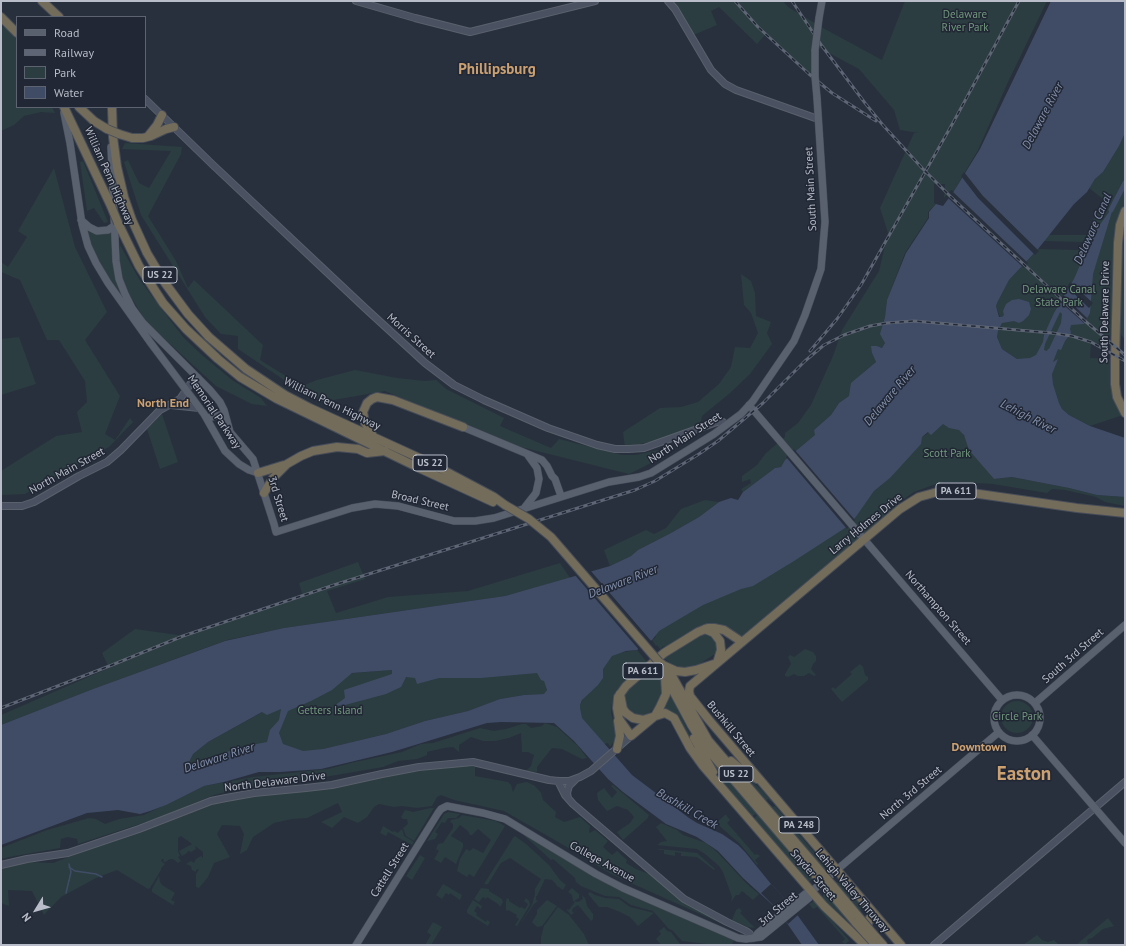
<!DOCTYPE html>
<html>
<head>
<meta charset="utf-8">
<style>
	body { margin:0 }
	#map { position:relative; width:1126px; height:946px; overflow:hidden; background:#28303e; font-family:"PT Sans",sans-serif }
	canvas { display:block }
	.frame { position:absolute; inset:0; border:2px solid #b8bdc9; pointer-events:none }
	.legend { position:absolute; left:16px; top:16px; width:130px; height:92px; box-sizing:border-box; background:#212734; border:1px solid #5d6370; margin:0; padding:5px 7px; list-style:none; font-size:12px; color:#b8bdc9 }
	.legend li { display:flex; align-items:center; gap:8px; height:20px }
	.legend b { width:20px; border:1px solid #5d6370 }
	.north { position:absolute; left:16px; top:890px; width:40px; height:40px; -webkit-text-stroke:3px #212734; paint-order:stroke; rotate:233deg; font-size:11px; font-weight:700; line-height:16px; text-align:center; color:#b8bdc9 }
	.north::after { content:''; display:block; margin:auto; width:14px; height:18px; background:#b8bdc9; clip-path:polygon(50% 0,100% 100%,50% 72%,0 100%) }
</style>
</head>
<body>
<div id="map">
<canvas width="1126" height="946"></canvas>
<div class="frame"></div>
<ul class="legend">
<li><b style="height:5px;background:#5a616e"></b>Road</li>
<li><b style="height:5px;background:#5e6675"></b>Railway</li>
<li><b style="height:11px;background:#2b3d40"></b>Park</li>
<li><b style="height:11px;background:#404c66"></b>Water</li>
</ul>
<div class="north">N</div>
</div>
<script>
const ctx = document.querySelector('canvas').getContext('2d');
ctx.lineJoin = 'round';
function fillPath(path, color) {
  ctx.fillStyle = color;
  ctx.fill(path, 'evenodd');
}
function shape(rows) {
  const path = new Path2D();
  for (const r of rows) {
    if (r.length === 3) {
      path.moveTo(r[0] + r[2], r[1]);
      path.arc(r[0], r[1], r[2], 0, 2 * Math.PI);
      continue;
    }
    path.moveTo(r[0], r[1]);
    for (let i = 2; i < r.length; i += 2) path.lineTo(r[i], r[i + 1]);
  }
  return path;
}
function strokePath(path, color, width, dash) {
  ctx.strokeStyle = color;
  ctx.lineWidth = width;
  ctx.lineCap = dash ? 'butt' : 'round';
  ctx.setLineDash(dash || []);
  ctx.stroke(path);
}
function drawText(font, color, halo, rows, align = 'center') {
  ctx.font = font + ' "PT Sans",sans-serif';
  ctx.lineWidth = 3;
  ctx.setLineDash([]);
  ctx.textBaseline = 'middle';
  ctx.strokeStyle = halo;
  ctx.fillStyle = color;
  for (const [text, x, y, turn = 0] of rows) {
    ctx.save();
    ctx.translate(x, y);
    ctx.rotate((+turn || 0) * Math.PI / 180);
    ctx.textAlign = isNaN(turn) ? turn : align;
    if (halo) ctx.strokeText(text, 0, 0);
    ctx.fillText(text, 0, 0);
    ctx.restore();
  }
}
fillPath(shape([
	[665,1,783,1,788,7,823,28,882,60,905,1,1047,1,1008,82,978,150,954,191,951,190,944,198,945,184,934,184,934,203,936,204,928,212,928,218,905,253,887,300,885,317,882,326,885,343,882,348,877,346,872,353,876,362,864,372,849,396,839,403,831,415,814,430,816,435,785,460,781,467,775,468,743,492,741,489,751,483,750,479,742,482,742,476,757,465,766,453,785,437,785,433,798,423,811,405,833,356,842,330,879,271,888,233,880,208,914,133,919,133,900,130,894,110,859,69,816,46,814,78,766,34,757,44,719,7,711,11,717,25,691,36,674,7],
	[1,26,15,31,17,33,17,107,52,107,55,113,41,112,24,116,14,125,1,131],
	[1125,133,1125,203,1120,215,1114,243,1113,243,1113,251,1114,251,1111,331,1108,344,1091,343,1090,358,1113,359,1123,415,1090,426,1069,415,1062,409,1059,403,1053,384,1052,374,1017,359,1002,349,997,337,998,331,1002,323,996,306,998,301,1009,280,1038,249,1080,250,1083,242,1043,241,1048,235,1086,235,1103,199,1089,188,1095,179,1103,172,1119,146],
	[125,143,182,147,181,154,148,216,176,261,188,288,194,280,263,345,260,360,302,386,317,380,355,370,397,378,425,381,436,380,446,389,504,418,500,426,551,448,559,439,622,455,636,455,658,450,663,457,629,474,517,446,385,391,322,402,290,384,238,349,238,336,221,334,205,317,141,215,124,162,128,160,139,183,149,188,171,151,122,149],
	[83,161,108,222,104,223,94,208,87,211,80,162],
	[54,168,75,247,107,312,85,340,120,396,105,434,115,440,130,418,133,422,109,447,25,494,1,495,1,471,56,436,82,432,77,412,87,402,85,381,59,340,47,340,20,280,1,272,1,262,8,267,27,237,18,231],
	[1125,226,1125,339,1122,336,1118,328,1121,308,1121,251],
	[87,230,111,231,127,305,104,273,93,249],
	[120,245,139,279,183,337,202,355,232,380,261,398,267,406,252,404,216,386,147,323,124,286,119,265],
	[741,274,751,281,755,293,756,316,771,322,767,333,772,344,750,374,730,393,702,416,700,427,670,438,625,447,623,432,660,408,681,407,698,402,719,384,731,367,735,347,750,348,758,333,751,313,744,305],
	[19,337,36,384,1,395,1,339],
	[162,414,178,462,160,469,147,429],
	[952,417,985,468,994,479,1012,477,1069,488,1097,495,1125,497,1125,506,1105,502,1096,497,1065,490,1052,489,1047,493,993,484,960,482,946,482,933,485,914,492,898,503,864,540,742,642,714,628,668,650,664,646,660,649,657,645,656,646,652,640,656,637,650,630,857,514,874,491,890,478,922,437,927,434,940,418],
	[705,500,719,502,699,517,671,533,638,550,631,556,610,566,604,550,646,530,654,534,666,528,681,509],
	[358,562,365,579,327,591,336,613,388,597,468,591,560,563,570,578,505,596,284,628,227,640,93,689,1,725,1,715,109,668,102,653,135,629,185,636,198,630,303,597,299,583],
	[705,632,716,637,718,648,715,654,698,665,692,667,680,668,672,665,663,657],
	[805,649,813,652,816,656,816,661,813,664,811,669,816,675,814,676,809,673,804,676,798,676,794,674,788,677,785,676,785,674,791,664,788,657,790,655,794,657],
	[637,650,647,662,622,683,613,697,611,712,616,734,615,740,610,747,608,743,604,744,580,720,580,705,606,655],
	[860,664,863,667,865,675,868,677,868,680,842,702,831,689,833,687,835,689,852,674,850,672],
	[540,665,547,690,545,694,524,695,500,699,468,711,425,721,386,734,323,749,315,754,227,752,193,768,186,767,193,754,208,742,259,714,317,676,417,668],
	[655,669,658,672,662,684,661,693,658,702,654,708,648,714,641,716,632,715,624,704,625,695,633,684,648,670],
	[670,693,697,749,695,751,683,729,678,717,670,711,661,711],
	[1017,717,16],
	[545,723,557,727,578,746,587,758,582,759,562,749,552,748,537,767,537,772,526,771,531,766,534,755,528,752,522,752,521,733,509,738,495,741,483,741,471,737,459,745,459,752,453,747,444,748,427,752,427,755,417,759,398,761,383,767,307,780,282,782,241,788,214,795,158,818,78,844,77,839,68,837,61,839,60,848,9,857,1,859,1,848,47,830,89,818,96,819,105,824,119,819,144,815,204,786,253,777,328,769,355,762,402,752,421,744,433,743,480,728,494,731,506,729,522,724,526,724,531,728,542,726],
	[708,756,813,878,809,882,754,819,757,815,756,814,751,817,728,789],
	[460,765,475,767,475,776,508,782,511,785,513,792,517,784,527,782,535,786,541,793,543,800,556,812,555,817,564,822,580,817,590,826,589,833,595,830,608,841,603,847,612,855,617,851,627,860,626,863,636,869,652,875,736,930,613,875,560,843,504,811,454,800,441,795,437,797,432,806,417,808,402,806,394,807,379,804,374,807,367,817,358,823,344,817,332,828,321,822,342,812,338,803,307,818,292,819,274,823,253,837,247,850,240,854,244,834,240,826,222,825,217,834,230,857,214,863,208,877,199,888,196,887,196,874,199,869,196,870,196,872,192,870,191,866,186,864,191,861,194,863,196,859,201,856,203,858,203,852,195,846,196,849,191,852,188,851,187,853,182,856,179,851,192,844,181,836,178,838,178,851,180,856,178,857,181,861,178,863,173,859,170,859,165,862,163,861,164,859,162,859,161,861,165,864,161,868,161,870,150,888,148,889,117,870,96,878,61,897,44,915,32,891,8,890,9,906,1,903,1,868,26,862,53,863,193,810,219,802,242,797,329,788,392,775],
	[743,775,761,789,774,804,768,799,766,801,773,807,775,806,825,865,826,868,823,870],
	[613,785,649,815,647,819,623,840,617,832,630,823,634,817,628,810,617,806,607,811,598,800,597,793,604,788,612,798,617,792,611,786],
	[430,808,434,808,414,841,406,836,403,828,408,824,407,819,403,819,401,817,405,810,413,812],
	[448,812,460,814,456,818,448,818,445,823,442,822,435,832,438,834,435,839,427,841,444,814],
	[462,815,496,821,505,826,474,877,469,874,467,877,457,871,460,859,466,849,470,851,473,848,483,853,491,840,478,829,472,835,470,835,468,831,460,825,451,836,463,843,463,847,456,864,445,857,441,863,434,859,439,851,436,849,438,844,443,843,453,828,453,824,450,822,451,820,459,818],
	[725,815,726,815,730,820,727,823,736,833,755,855,757,854,760,856,755,860,758,864,757,865,740,844,716,823],
	[661,823,677,830,683,835,706,843,717,852,747,884,759,894,753,900,742,891,739,895,736,895,731,902,732,897,723,872,719,866,705,854,697,849,657,845,661,842,667,841,656,827],
	[383,826,393,832,394,831,398,833,402,829,404,836,414,842,412,845,388,832,386,836,380,833],
	[518,830,616,888,735,941,732,943,734,945,715,945,682,941,672,930,669,929,653,911,631,905,619,897,605,896,581,886,576,882,575,878,553,859,551,860],
	[515,836,526,844,549,865,560,880,566,885,563,890,557,886,555,883,552,880,545,879,537,896,536,896,536,900,538,901,534,904,519,926,532,905,535,894,535,889,541,879,510,858,501,863,488,884,484,884,513,838],
	[660,849,697,853,715,869,714,870,697,857,681,856,681,853,675,852,675,856,664,854,664,850,658,850],
	[420,855,425,858,412,880,406,876],
	[159,876,160,882,162,885,175,893,171,900,175,902,173,905,152,892,152,889],
	[839,881,864,909,865,913,861,907,860,912,835,884],
	[443,884,462,895,460,900,450,893,449,895,446,893,442,899,436,895],
	[481,888,489,889,489,891,502,899,503,902,500,907,498,904,487,897,486,899,483,897,479,902,474,899],
	[572,888,579,894,579,898,574,901,578,902,583,899,582,895,585,898,587,906,593,914,593,919,591,921,578,905,573,908,572,911,574,913,572,914,571,915,567,910,567,909,569,910,575,902,573,901,572,895,568,892],
	[590,892,595,895,605,898,619,899,630,907,654,913,638,926,630,917,620,912,607,907,599,907,588,894],
	[825,892,854,926,853,927,831,907,822,897],
	[507,898,509,899,509,901,520,908,521,907,525,909,528,904,524,901,526,898,529,901,530,905,517,926,515,925,519,919,516,917,517,915,508,910,507,911,506,910,506,901],
	[473,900,482,906,481,909,477,906,474,911,477,913,476,915,486,922,487,920,490,922,488,926,467,913,467,910],
	[547,900,557,906,542,926,537,927,532,922,537,914,537,910],
	[813,902,816,902,848,939,849,941,845,944,842,942,845,939,817,907,813,909,809,904],
	[558,907,569,915,584,934,589,945,541,945,541,937,544,926],
	[739,908,742,911,740,913,755,928,762,922,755,928,748,927,732,920,736,910],
	[1108,918,1114,926,1103,929,1092,938,1088,939,1087,941,1089,945,1076,945],
	[433,922,442,927,431,945,425,945,431,935,427,932],
	[664,927,667,931,671,932,680,944,693,945,661,945,656,939,661,934,659,931],
	[1037,935,1042,940,1048,942,1054,940,1059,945,1023,945]
]), '#2b3d40');
fillPath(shape([
	[1051,1,1125,1,1125,133,1119,146,1103,172,1095,179,1087,192,1074,204,1038,249,1009,280,998,301,996,306,999,317,1002,317,1004,315,1003,311,1006,304,1012,300,1019,299,1029,302,1031,309,1029,315,1023,321,1019,323,1014,321,1002,323,998,331,997,337,1002,349,1017,359,1030,358,1036,355,1043,342,1044,335,1054,313,1074,279,1094,233,1114,205,1093,274,1090,313,1084,324,1071,325,1070,329,1071,333,1065,341,1061,350,1058,349,1053,362,1058,359,1052,374,1053,384,1059,403,1062,409,1069,415,1090,426,1125,438,1125,497,1097,495,1069,488,1012,477,994,479,969,450,964,435,959,430,949,428,943,424,931,435,928,432,922,437,921,444,890,478,874,491,855,518,845,528,794,561,753,586,741,589,703,605,659,631,652,640,637,650,626,651,612,656,603,669,603,678,598,685,582,700,580,705,580,708,582,718,632,775,689,818,697,823,722,834,738,845,745,852,771,884,788,902,819,945,802,945,778,910,743,878,718,851,697,837,666,824,623,792,608,779,574,741,554,723,501,722,487,723,392,752,321,769,280,772,259,772,224,782,204,786,166,805,150,811,140,814,118,810,87,813,1,845,1,725,93,689,225,641,284,628,505,596,610,566,631,556,638,550,671,533,699,517,719,502,731,498,738,500,743,492,775,468,781,467,785,460,815,435,814,430,831,415,839,403,849,396,851,383,876,362,872,353,871,346,877,346,882,348,885,343,880,334,885,317,887,300,906,253,929,218,929,212,936,204,943,206,954,191,980,149],
	[1060,312,1062,314,1061,323,1049,349,1048,349,1047,351,1044,350,1045,344],
	[392,670,392,674,344,690,345,698,334,706,345,705,386,694,401,687,406,677,415,678,417,684,439,678,481,678,537,673,541,680,544,681,547,690,544,694,524,695,500,699,468,711,425,721,386,734,323,749,303,751,283,744,279,733,288,711,311,701,332,690,352,673],
	[281,709,279,720,270,730,267,742,246,746,227,752,193,768,192,766,187,766,193,754,208,742,262,712,267,715]
]), '#404c66');
fillPath(shape([
	[964,172,983,196,1039,251,1035,255,978,198,961,176],
	[952,191,1028,263,1024,268,947,197],
	[1070,282,1093,303,1089,308,1067,287],
	[1063,295,1087,318,1084,323,1059,301],
	[794,449,855,520,847,529,786,457],
	[590,570,652,642,640,651,574,574],
	[771,884,788,902,798,915,788,924,777,909,761,893]
]), '#28303e');
strokePath(shape([
	[69,867,75,871,96,874,102,877],
	[66,893,71,872,69,864]
]), '#404c66', 1.5);
strokePath(shape([
	[1111,210,1125,183]
]), '#404c66', 5);
const secondary = shape([
	[356,1,415,18,470,32,595,1],
	[668,1,675,9,711,70,725,84,736,90,818,119],
	[145,99,213,165,365,308,425,363,454,385,484,400,548,428,597,445,615,449,629,449,644,448,717,422,723,422,726,425],
	[171,405,199,408],
	[1,506,22,506,34,502,79,476,107,462,121,450,160,410,180,399,191,383,198,378],
	[558,781,565,795,573,804,684,899,727,922,746,931,750,934,752,938],
	[568,798,567,793,569,786,575,780],
	[1,865,27,859,68,853,139,829,211,801,226,798,254,793,306,788,332,785,382,774,419,767,473,762,549,780,558,781,569,781,580,777,591,771,631,736],
	[934,945,1125,782]
]);
const primary = shape([
	[819,18,822,1],
	[815,50,815,76],
	[64,113,70,143,82,224,88,246,96,263,108,283,150,342,204,414,225,451,239,464,249,470,258,473],
	[111,147,116,261,119,279,125,294,132,308,143,323,210,390,220,402,224,410,230,432,253,459,274,524,276,532,352,508,375,504,398,506,454,521,475,521,494,518,609,482,639,477,651,473,714,434,741,414,753,401,794,341,805,315,821,269,825,222,817,98],
	[81,220,89,227,97,231,108,230,114,226],
	[749,405,1002,700],
	[207,418,225,414],
	[463,427,542,460,547,466,552,476,555,479,561,496],
	[525,507,536,493,539,479,537,468,527,454],
	[1017,718,23],
	[1035,703,1125,625],
	[1032,735,1125,843],
	[754,938,758,933,805,894,812,891,999,732],
	[356,945,438,813,441,809,447,806,483,813,505,819,596,874,623,888,738,938,746,939,761,937,809,898,812,891]
]);
const highway = shape([
	[42,1,59,17],
	[1,17,17,33],
	[64,107,111,206],
	[79,107,94,121,107,129],
	[112,107,113,137,117,167,124,197,132,220,147,253,165,283,188,314,209,337,246,369,285,395,310,408,428,462,494,497,505,505],
	[119,134,132,138,143,138,151,136,166,129,174,127],
	[149,135,157,125,162,115],
	[1125,211,1120,225,1118,243,1115,359,1115,384,1117,397,1125,413],
	[118,223,139,266,163,303,186,329,218,359,240,377,277,399,415,466],
	[373,436,365,423,363,412,367,403,372,399,377,397,393,400,463,427],
	[419,468,493,502],
	[258,473,284,465],
	[264,493,273,478,287,464,301,456,313,451,337,447,358,449,367,453,385,451],
	[705,629,714,633,720,641,721,650,717,663],
	[659,662,662,670,692,726,703,744,816,876],
	[662,664,667,668,672,676,708,740,821,872],
	[665,666,676,671,685,672,696,670,714,664],
	[665,677,666,694,660,707,655,716,631,736,619,719,617,708,618,697,626,686,664,653,698,632,708,628,714,628,724,630,742,642],
	[620,694,623,709,626,713,633,718,643,720,665,713,674,718,690,748,703,766,824,906,865,945],
	[694,738,713,772],
	[617,749,620,736,618,721],
	[731,761,747,774,757,779],
	[833,886,858,916],
	[828,890,856,923],
	[865,932,870,918,875,915],
	[875,936,883,945],
	[901,945,709,720,690,696,689,691,690,686,900,509,919,497,941,491,958,491,1077,508,1125,513]
]);
strokePath(secondary, '#5a606c', 8);
strokePath(primary, '#454b58', 8);
strokePath(highway, '#474d59', 10);
strokePath(secondary, '#4a5161', 6);
strokePath(primary, '#5a616e', 7);
strokePath(highway, '#746c5a', 8);
const rail = shape([
	[735,1,758,27,809,74,832,93,876,121],
	[792,1,822,46,865,103,882,124,922,168,950,196,1085,321,1125,355],
	[810,351,837,319,861,285,954,121,1019,1],
	[1,708,112,665,183,636,334,585,635,490,655,481,699,454,718,441,763,403,805,361,824,345,844,335,870,326,887,323,914,321,1052,333,1072,336,1091,342,1125,361]
]);
strokePath(rail, '#5e6675', 3);
strokePath(rail, '#212734', 1.5, [4.5]);
const primaryBridge = shape([
	[815,50,819,18],
	[815,76,817,98]
]);
const highwayBridge = shape([
	[107,129,119,134],
	[111,206,118,223],
	[505,505,529,519,551,537,659,662],
	[821,872,833,886],
	[816,876,828,890],
	[858,916,875,936],
	[856,923,873,942]
]);
strokePath(primaryBridge, '#454b58', 8, []);
strokePath(highwayBridge, '#474d59', 10, []);
strokePath(primaryBridge, '#5a616e', 7);
strokePath(highwayBridge, '#746c5a', 8);
for (const [x, y, w] of [
	[160,275,34],
	[430,463,34],
	[956,491,40],
	[643,671,40],
	[736,774,34],
	[799,825,40]
]) {
  const box = new Path2D();
  box.roundRect(x - w / 2, y - 8, w, 16, 3);
  ctx.fillStyle = '#212734';
  ctx.fill(box);
  strokePath(box, '#b8bdc9', 1);
}
drawText('bold 10px', '#b8bdc9', null, [
	["US 22",160,275],
	["US 22",430,463],
	["PA 611",956,491],
	["PA 611",643,671],
	["US 22",736,774],
	["PA 248",799,825]
]);
drawText('11px', '#72987e', '#212734', [
	["Delaware",965,15],
	["River Park",965,28],
	["Delaware Canal",1059,290],
	["State Park",1059,303],
	["Scott Park",947,454],
	["Getters Island",330,711],
	["Circle Park",1017,717]
]);
drawText('11px', '#b8bdc9', '#212734', [
	["William Penn Highway",109,176,66],
	["South Main Street",811,189,-93],
	["South Delaware Drive",1105,312,-89],
	["Morris Street",411,336,42],
	["William Penn Highway",332,404,26],
	["Memorial Parkway",214,412,56],
	["North Main Street",685,438,-33],
	["North Main Street",67,471,-29],
	["3rd Street",278,499,73],
	["Broad Street",420,501,13],
	["Larry Holmes Drive",866,524,-39],
	["Northampton Street",938,608,49],
	["South 3rd Street",1073,656,-41],
	["Bushkill Street",731,729,50],
	["North Delaware Drive",275,782,-7],
	["North 3rd Street",911,793,-40],
	["College Avenue",602,862,29],
	["Cattell Street",390,870,-58],
	["Snyder Street",813,875,49],
	["Lehigh Valley Thruway",852,891,49],
	["3rd Street",778,909,-40]
]);
drawText('italic 12px', '#8391ad', '#212734', [
	["Delaware River",1043,116,-62],
	["Delaware Canal",1093,229,-66],
	["Delaware River",890,396,-50],
	["Lehigh River",1028,417,27],
	["Delaware River",623,582,-21],
	["Delaware River",219,758,-18],
	["Bushkill Creek",687,809,30]
]);
drawText('bold 12px', '#cca171', '#212734', [
	["North End",163,404],
	["Downtown",979,748]
]);
drawText('bold 15px', '#cca171', '#212734', [
	["Phillipsburg",497,70]
]);
drawText('bold 19px', '#cca171', '#212734', [
	["Easton",1024,775]
]);
</script>
</body>
</html>
